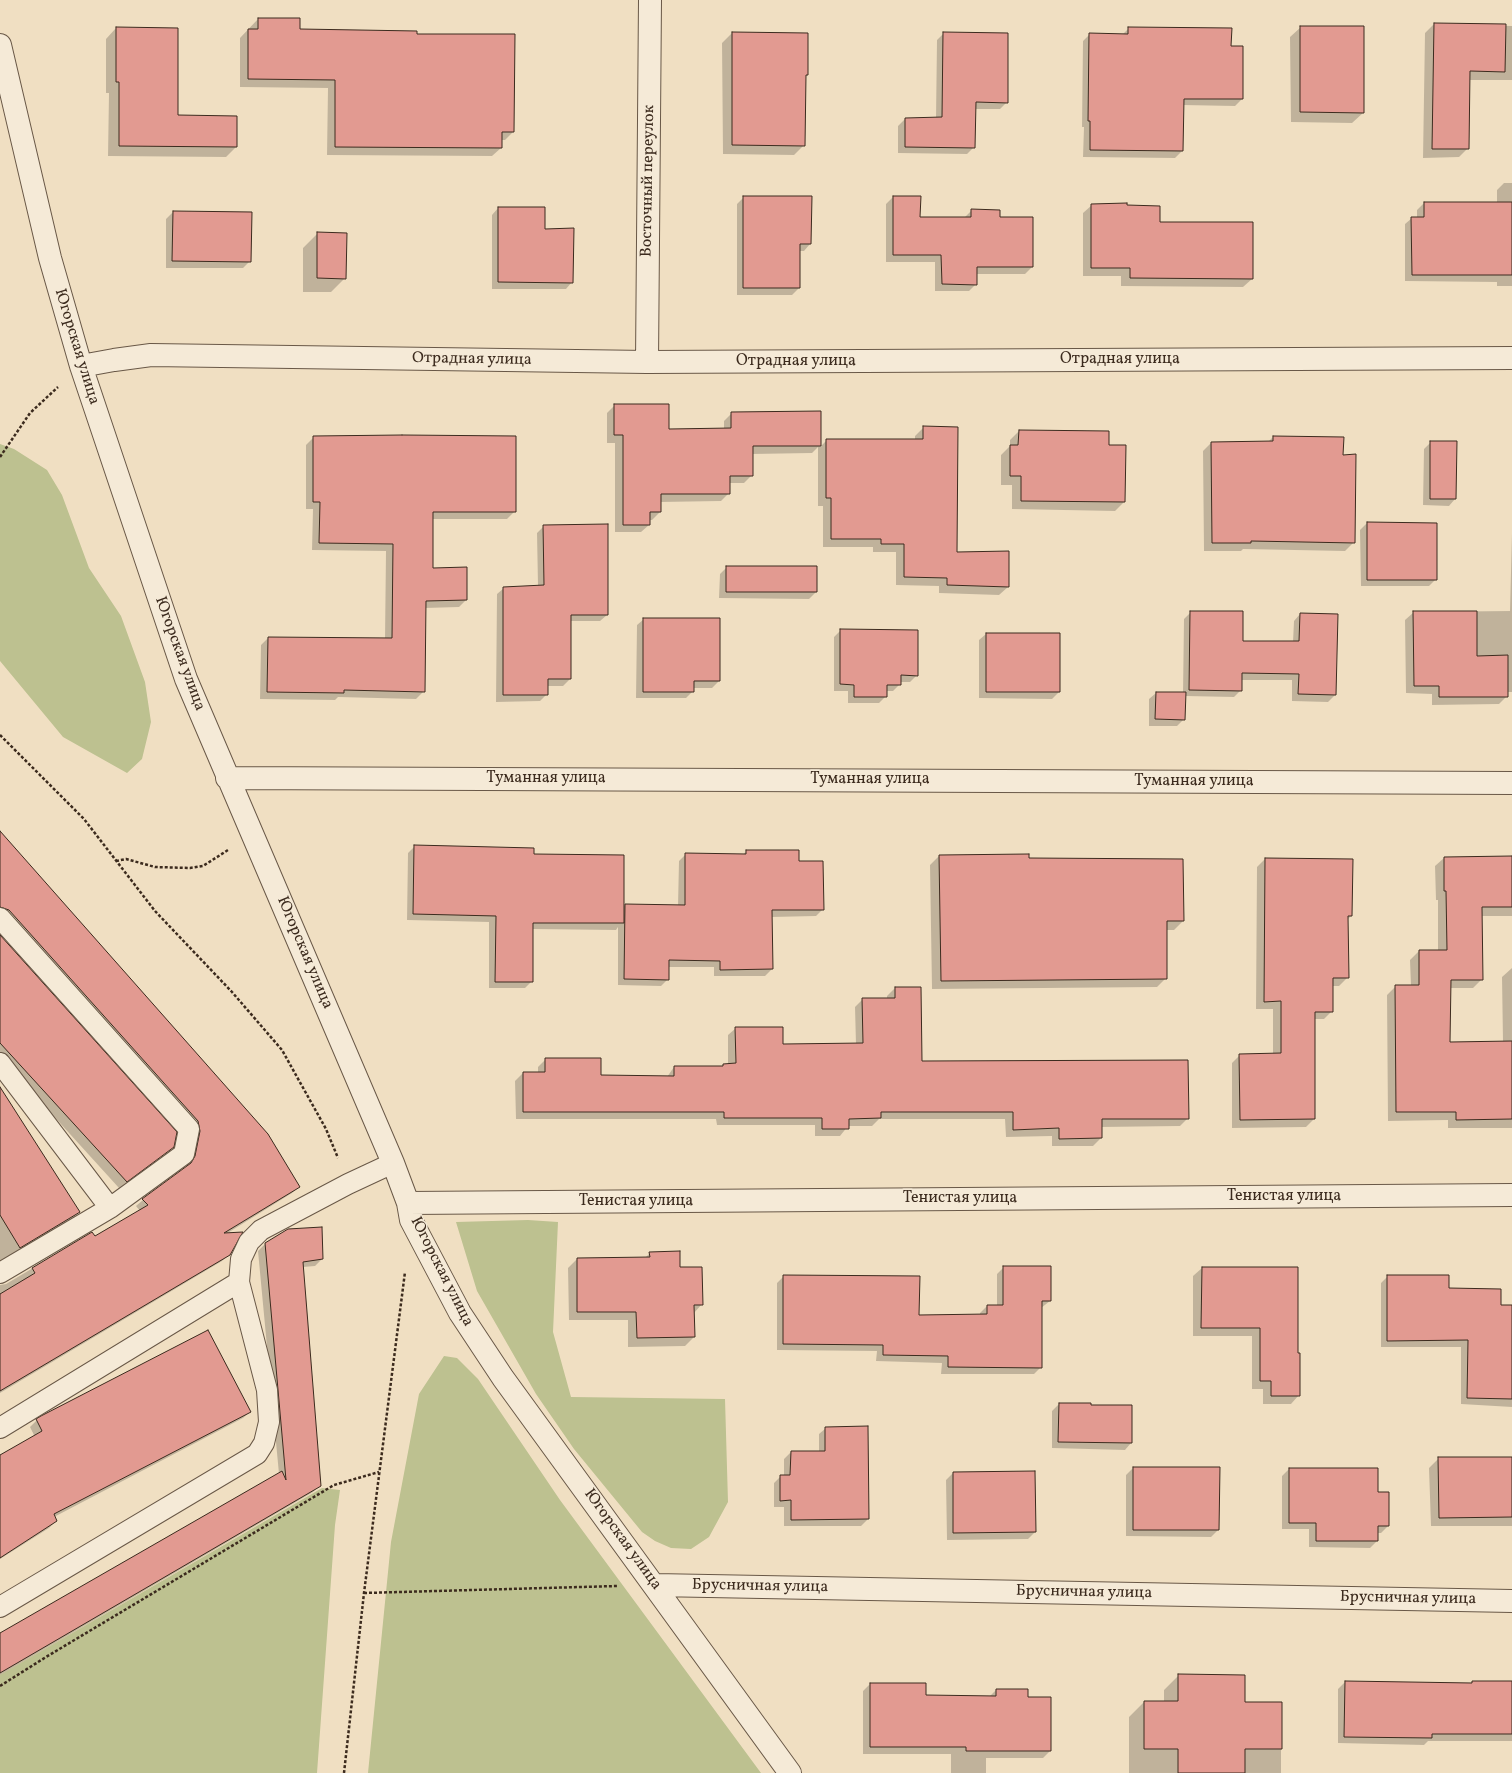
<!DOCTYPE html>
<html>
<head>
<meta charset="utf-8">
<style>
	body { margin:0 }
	canvas { display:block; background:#f0dfc2 }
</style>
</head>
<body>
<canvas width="1512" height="1773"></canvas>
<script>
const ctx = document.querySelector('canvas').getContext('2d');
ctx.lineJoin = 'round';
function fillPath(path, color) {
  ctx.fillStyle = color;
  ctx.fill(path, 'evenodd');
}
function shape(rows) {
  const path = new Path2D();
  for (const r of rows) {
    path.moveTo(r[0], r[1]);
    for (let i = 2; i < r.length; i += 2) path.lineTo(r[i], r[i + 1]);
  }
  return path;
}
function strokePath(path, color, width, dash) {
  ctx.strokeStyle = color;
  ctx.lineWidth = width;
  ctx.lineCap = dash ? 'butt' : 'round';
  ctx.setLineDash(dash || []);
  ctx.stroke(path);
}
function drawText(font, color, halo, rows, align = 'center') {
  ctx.font = font + ' Vollkorn,serif';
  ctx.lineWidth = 3;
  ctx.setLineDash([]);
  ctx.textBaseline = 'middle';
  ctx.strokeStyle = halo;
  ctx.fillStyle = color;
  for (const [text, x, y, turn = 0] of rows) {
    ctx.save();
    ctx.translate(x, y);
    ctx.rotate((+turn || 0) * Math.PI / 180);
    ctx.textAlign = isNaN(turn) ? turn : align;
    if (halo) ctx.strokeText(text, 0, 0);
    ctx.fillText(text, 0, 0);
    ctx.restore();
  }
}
fillPath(shape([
	[0,444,14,449,47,470,62,495,89,568,121,616,145,682,151,722,142,759,127,773,63,737,0,661],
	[528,1220,558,1222,553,1332,571,1397,725,1399,728,1502,709,1537,691,1549,671,1548,655,1541,642,1532,574,1449,536,1394,477,1291,456,1222],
	[444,1356,457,1358,478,1379,560,1500,761,1773,368,1773,391,1542,419,1394],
	[322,1488,340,1490,335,1525,317,1773,0,1773,0,1675]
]), '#bdc190');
fillPath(shape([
	[258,19,299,30,416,35,513,132,505,140,501,140,501,148,492,156,327,155,328,88,240,87,240,38],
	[1434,24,1512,26,1512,80,1469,80,1468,148,1459,157,1423,158,1425,33],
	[1301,27,1363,113,1352,123,1291,122,1290,37],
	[116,28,177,116,236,147,226,157,108,156,109,93,106,93,106,39],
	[1129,28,1230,47,1242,99,1235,106,1182,105,1182,151,1175,158,1083,157,1084,127,1082,127,1083,41,1090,34,1122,35],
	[732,33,807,75,805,77,804,145,794,155,723,154,722,43],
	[944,33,1007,102,1000,109,975,109,974,147,967,154,898,153,898,126,905,119,936,118,937,40],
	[1504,183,1512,183,1512,286,1497,286,1497,282,1405,281,1405,224,1412,218,1417,218,1417,210,1424,203,1497,203,1497,190],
	[744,197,810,244,804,251,799,251,799,288,792,295,737,295,737,204],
	[893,197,919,218,965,217,972,210,999,218,1032,267,1025,274,976,274,976,284,969,291,935,291,935,262,886,262,886,204],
	[1092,205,1159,223,1252,279,1243,287,1121,286,1121,276,1083,276,1083,213],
	[498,208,544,230,572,282,566,289,492,289,492,215],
	[173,212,250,261,243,268,166,268,166,219],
	[318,233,345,278,331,292,303,292,303,248],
	[615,405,668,430,724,429,724,421,732,413,820,412,820,447,827,440,915,440,915,436,924,427,956,553,1008,587,999,595,939,593,939,586,896,585,896,552,873,552,873,547,823,547,823,506,818,506,818,447,812,453,752,454,752,475,744,483,729,483,729,493,721,501,660,502,660,512,652,520,649,520,649,525,641,532,615,532,615,443,607,443,607,413],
	[1019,431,1108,446,1124,502,1115,511,1012,509,1012,485,1001,485,1001,455,1010,446,1010,440],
	[314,437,515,511,507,519,432,519,432,569,466,568,466,600,459,607,425,608,424,691,416,699,338,697,335,700,260,699,261,645,268,638,385,639,386,551,312,550,313,509,306,509,306,445],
	[1273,437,1342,456,1354,542,1345,551,1243,549,1241,551,1204,551,1203,451,1211,443,1268,442],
	[1431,442,1455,499,1449,506,1423,505,1424,449],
	[1367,523,1436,579,1429,586,1361,586,1360,530],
	[544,526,607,615,600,621,570,621,570,679,563,686,547,686,547,694,540,701,496,702,497,594,504,588,538,586,537,533],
	[1512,533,1512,692,1507,692,1507,696,1499,704,1432,705,1432,694,1406,693,1405,620,1414,612,1510,611],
	[727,567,816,592,809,599,719,598,720,574],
	[1191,612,1242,642,1293,642,1294,621,1300,614,1335,695,1328,702,1292,701,1292,680,1241,680,1241,690,1234,697,1185,696,1184,719,1177,726,1149,726,1149,699,1156,693,1183,693,1184,619],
	[644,619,719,681,712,688,693,688,693,691,686,698,636,698,637,625],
	[841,630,917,675,910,682,900,682,900,684,893,691,886,691,886,696,879,703,848,703,848,691,834,691,834,637],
	[986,634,1059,634,1059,692,1052,699,979,698,979,640],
	[0,832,299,1187,292,1193,226,1234,230,1254,222,1261,0,1393,0,1285,6,1284,92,1233,95,1238,140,1211,136,1206,143,1200,187,1167,194,1138,0,916],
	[415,846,533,855,623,908,625,905,678,906,679,861,686,854,743,855,746,851,798,862,823,909,816,916,771,917,772,969,765,976,714,976,714,967,668,967,668,979,661,986,618,985,618,927,616,930,532,929,532,981,525,988,489,988,489,922,407,920,408,853],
	[939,856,1028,859,1183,921,1174,930,1166,930,1166,978,1157,987,932,989,930,865],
	[1512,857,1512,916,1481,916,1482,979,1473,988,1450,988,1449,1043,1503,1042,1502,977,1512,968,1512,1128,1448,1128,1448,1120,1388,1121,1387,995,1396,986,1411,986,1410,960,1419,951,1438,951,1438,900,1436,900,1435,866,1444,858],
	[1265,859,1352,860,1351,916,1347,920,1348,977,1339,986,1332,986,1332,1011,1324,1019,1314,1019,1314,1119,1306,1127,1232,1128,1232,1063,1240,1055,1273,1054,1273,1009,1256,1009,1257,867],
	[0,937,173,1147,119,1188,0,1057],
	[895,988,921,1062,1188,1118,1180,1126,1101,1127,1101,1138,1093,1146,1052,1146,1052,1136,1006,1137,1005,1119,879,1119,872,1126,848,1126,840,1136,815,1136,815,1125,717,1125,716,1119,516,1119,515,1081,523,1073,538,1073,538,1067,546,1059,600,1076,667,1077,674,1067,721,1067,724,1065,728,1065,728,1035,736,1028,782,1045,856,1045,855,1007,863,999,887,999,887,996],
	[0,1089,79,1212,72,1219,0,1262],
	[265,1244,322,1259,315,1266,303,1267,320,1485,313,1492,0,1675,0,1635,279,1474,258,1251],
	[650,1253,679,1268,702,1304,694,1313,694,1337,685,1346,628,1347,628,1320,569,1320,568,1268,577,1259,645,1258],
	[1004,1267,1050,1301,1041,1308,1041,1367,1034,1374,941,1374,942,1363,876,1361,877,1351,777,1350,777,1283,784,1276,918,1316,980,1316,980,1313,987,1306,997,1306,997,1274],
	[1202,1268,1297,1268,1297,1354,1299,1395,1291,1404,1263,1404,1263,1389,1252,1389,1252,1336,1193,1336,1193,1276],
	[1388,1276,1448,1289,1500,1306,1512,1306,1512,1407,1461,1404,1461,1347,1381,1347,1381,1283],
	[1059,1404,1090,1406,1131,1443,1125,1450,1052,1448,1052,1411],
	[250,1412,243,1418,54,1517,56,1521,49,1528,0,1559,0,1456,35,1437,30,1427,37,1420],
	[826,1428,868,1519,861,1526,784,1526,784,1507,774,1507,774,1483,781,1476,784,1476,784,1459,791,1452,819,1452,819,1434],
	[1439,1458,1512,1458,1512,1526,1431,1526,1429,1468],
	[1133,1468,1218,1530,1211,1537,1126,1536,1126,1475],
	[1289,1469,1377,1493,1388,1526,1381,1533,1377,1533,1377,1541,1370,1548,1309,1547,1309,1529,1282,1529,1282,1476],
	[1034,1472,1035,1532,1028,1539,947,1540,946,1480,953,1473],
	[1179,1675,1244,1703,1281,1703,1281,1773,1129,1773,1129,1717,1144,1702,1164,1702,1164,1690],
	[1345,1682,1470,1684,1472,1682,1512,1682,1512,1741,1428,1741,1424,1745,1338,1743,1338,1689],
	[870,1684,925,1696,989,1697,996,1690,1027,1698,1050,1751,1043,1758,986,1758,986,1773,951,1773,951,1754,863,1754,863,1691]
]), '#0003');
const building = shape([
	[258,18,300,18,300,29,417,31,417,34,515,34,514,132,502,132,502,148,335,147,335,80,248,79,248,29,258,29,258,18],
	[1434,23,1506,24,1505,72,1470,71,1469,149,1432,149,1434,23],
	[1300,26,1364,26,1364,113,1300,112,1300,26],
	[116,27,178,28,178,115,237,116,237,147,119,146,119,82,116,82,116,27],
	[1128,27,1232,28,1231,46,1243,46,1243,99,1184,99,1183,151,1090,150,1090,121,1088,121,1089,33,1128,34,1128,27],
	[732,32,808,33,808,75,806,75,805,146,732,145,732,32],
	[943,32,1008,33,1008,103,976,102,975,148,905,147,905,118,942,117,943,32],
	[743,196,812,196,811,244,800,244,800,288,743,288,743,196],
	[893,196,921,196,920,217,971,217,971,209,1000,210,1000,217,1033,217,1033,267,977,267,977,285,942,284,941,255,893,255,893,196],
	[1424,202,1512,202,1512,275,1412,275,1411,217,1424,217,1424,202],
	[1127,203,1127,205,1160,206,1160,222,1253,222,1253,279,1130,278,1130,268,1091,268,1091,204,1127,203],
	[498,207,545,207,545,229,574,228,573,283,498,282,498,207],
	[173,211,252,212,251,262,172,261,173,211],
	[317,232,347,233,346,279,317,278,317,232],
	[614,404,669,404,669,429,731,428,731,412,821,411,821,446,753,446,753,476,730,476,730,494,661,494,661,512,650,512,650,525,623,525,623,435,614,435,614,404],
	[923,426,958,427,957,552,1009,551,1009,587,947,585,947,578,904,577,904,544,881,544,881,539,831,539,831,498,826,498,826,439,923,439,923,426],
	[1019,430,1109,431,1109,445,1126,445,1125,502,1021,501,1021,476,1010,476,1010,445,1018,445,1019,430],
	[402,435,516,436,516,512,433,512,433,568,467,567,467,600,426,601,425,692,344,690,344,693,267,692,268,637,392,638,393,544,319,543,320,502,313,502,313,436,402,435],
	[1273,436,1344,437,1343,455,1356,454,1355,543,1251,541,1251,543,1212,543,1211,442,1273,441,1273,436],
	[1430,441,1457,441,1456,499,1430,499,1430,441],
	[1367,522,1437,523,1437,580,1367,580,1367,522],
	[608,524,608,615,571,615,571,679,548,679,548,695,503,695,503,587,544,585,543,525,608,524],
	[726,566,817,566,817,592,726,592,726,566],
	[1190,611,1243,611,1243,641,1299,641,1300,613,1338,614,1336,695,1298,694,1299,674,1242,673,1242,691,1189,690,1190,611],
	[1413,611,1477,611,1477,656,1508,655,1508,697,1439,697,1439,686,1414,686,1413,611],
	[643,618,720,618,720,681,694,681,694,692,643,692,643,618],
	[840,629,918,630,918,676,901,675,901,685,887,685,887,697,854,697,854,685,840,684,840,629],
	[986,633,1060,633,1060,692,986,692,986,633],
	[1156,692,1186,692,1185,720,1155,719,1156,692],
	[0,831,268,1134,300,1187,224,1233,243,1232,230,1255,0,1391,0,1294,35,1273,32,1268,92,1232,95,1236,148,1205,142,1199,191,1163,195,1156,200,1131,198,1121,9,910,0,907,0,831],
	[414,845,534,848,534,854,624,855,624,923,533,923,533,982,495,982,496,916,413,914,414,845],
	[746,850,799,850,799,861,823,861,824,910,772,910,773,969,720,970,720,961,669,960,669,980,624,979,625,904,685,905,685,853,746,854,746,850],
	[1029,854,1029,858,1183,859,1184,921,1167,921,1167,979,941,981,939,855,1029,854],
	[1512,856,1512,907,1482,907,1483,980,1451,980,1450,1042,1512,1041,1512,1119,1456,1120,1456,1112,1396,1112,1395,985,1419,985,1419,950,1447,950,1446,891,1444,891,1444,857,1512,856],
	[1265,858,1353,859,1352,916,1348,916,1349,978,1333,978,1333,1012,1315,1012,1315,1119,1240,1120,1239,1054,1281,1053,1281,1001,1264,1002,1265,858],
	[0,935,177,1132,174,1147,127,1182,0,1043,0,935],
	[895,987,921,987,922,1061,1188,1060,1189,1119,1102,1119,1102,1138,1059,1139,1059,1128,1013,1130,1013,1112,881,1112,881,1118,849,1119,849,1129,822,1129,822,1118,724,1118,724,1112,523,1112,523,1072,545,1072,545,1058,601,1058,601,1075,674,1076,674,1066,723,1066,723,1064,736,1063,735,1027,783,1027,783,1044,863,1043,862,998,895,998,895,987],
	[0,1087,80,1212,20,1248,0,1215,0,1087],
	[322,1227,323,1259,303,1262,321,1486,0,1673,0,1633,282,1471,286,1480,265,1243,288,1229,322,1227],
	[680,1251,680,1267,702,1267,703,1305,694,1305,695,1337,637,1338,636,1312,577,1312,577,1258,650,1257,649,1252,680,1251],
	[1003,1266,1051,1266,1051,1301,1042,1301,1042,1368,948,1367,948,1356,883,1355,883,1345,783,1344,783,1275,920,1276,919,1315,987,1314,987,1305,1003,1305,1003,1266],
	[1202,1267,1298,1267,1298,1353,1300,1353,1300,1396,1271,1396,1271,1381,1260,1381,1260,1328,1201,1328,1202,1267],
	[1387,1275,1449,1275,1449,1288,1501,1289,1501,1305,1512,1305,1512,1399,1467,1398,1468,1340,1387,1341,1387,1275],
	[208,1330,251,1412,54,1514,57,1521,0,1558,0,1455,42,1431,36,1419,41,1416,208,1330],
	[1059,1403,1091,1403,1091,1405,1132,1405,1132,1443,1058,1442,1059,1403],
	[868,1426,869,1519,791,1520,791,1500,780,1501,780,1475,790,1475,791,1451,825,1451,825,1427,868,1426],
	[1438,1457,1512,1457,1512,1517,1439,1518,1438,1457],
	[1133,1467,1220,1467,1219,1530,1133,1530,1133,1467],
	[1289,1468,1378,1468,1378,1492,1389,1492,1389,1526,1378,1526,1378,1541,1316,1541,1316,1523,1289,1523,1289,1468],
	[1035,1471,1036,1532,953,1533,953,1472,1035,1471],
	[1178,1674,1245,1675,1245,1702,1282,1702,1282,1749,1245,1749,1245,1773,1178,1773,1178,1749,1144,1749,1144,1701,1178,1701,1178,1674],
	[1345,1681,1472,1683,1472,1681,1512,1681,1512,1734,1432,1734,1432,1738,1344,1737,1345,1681],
	[870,1683,926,1683,926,1695,996,1696,996,1689,1028,1689,1028,1697,1051,1697,1051,1751,966,1751,966,1747,870,1747,870,1683]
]);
fillPath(building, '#e29a91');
strokePath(building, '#3c2b1e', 1);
const service = shape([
	[0,918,189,1129,184,1154,110,1208,0,1273],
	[0,1063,110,1208],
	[0,1428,239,1282],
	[0,1607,257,1454,264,1443,269,1422,267,1390,239,1282,241,1259,249,1242,261,1230,348,1184,393,1163]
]);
const minor = shape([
	[0,45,50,258,81,366,186,679,393,1163,408,1203,411,1220,460,1313,503,1378,790,1773],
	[647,362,650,0],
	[81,366,114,360,151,355,647,362,1512,358],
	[227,778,1512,783],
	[408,1203,1512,1195],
	[655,1585,1512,1601]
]);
strokePath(service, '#695847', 22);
strokePath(minor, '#695847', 24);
strokePath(shape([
	[0,457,30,413,58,387],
	[0,735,84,819,155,911,232,992,282,1050,326,1129,338,1158],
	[116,861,126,859,155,867,190,868,203,866,228,850],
	[364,1593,617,1586],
	[0,1686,46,1657,334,1485,379,1472],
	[344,1773,364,1593,405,1272]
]), '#3c2b1e', 2.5, [3, 2]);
strokePath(service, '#f5ead7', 20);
strokePath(minor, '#f5ead7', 22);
drawText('16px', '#3c2b1e', '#f5ead7', [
	["Восточный переулок",649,181,-89],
	["Югорская улица",76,347,73],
	["Отрадная улица",472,360,1],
	["Отрадная улица",1120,360],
	["Отрадная улица",796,362],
	["Югорская улица",179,654,70],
	["Туманная улица",546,779],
	["Туманная улица",870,780],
	["Туманная улица",1194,782],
	["Югорская улица",304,953,67],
	["Тенистая улица",1284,1197],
	["Тенистая улица",960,1199],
	["Тенистая улица",636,1202],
	["Югорская улица",441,1272,63],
	["Югорская улица",622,1540,54],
	["Брусничная улица",760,1587,1],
	["Брусничная улица",1084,1593,1],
	["Брусничная улица",1408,1599,1]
]);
</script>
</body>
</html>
